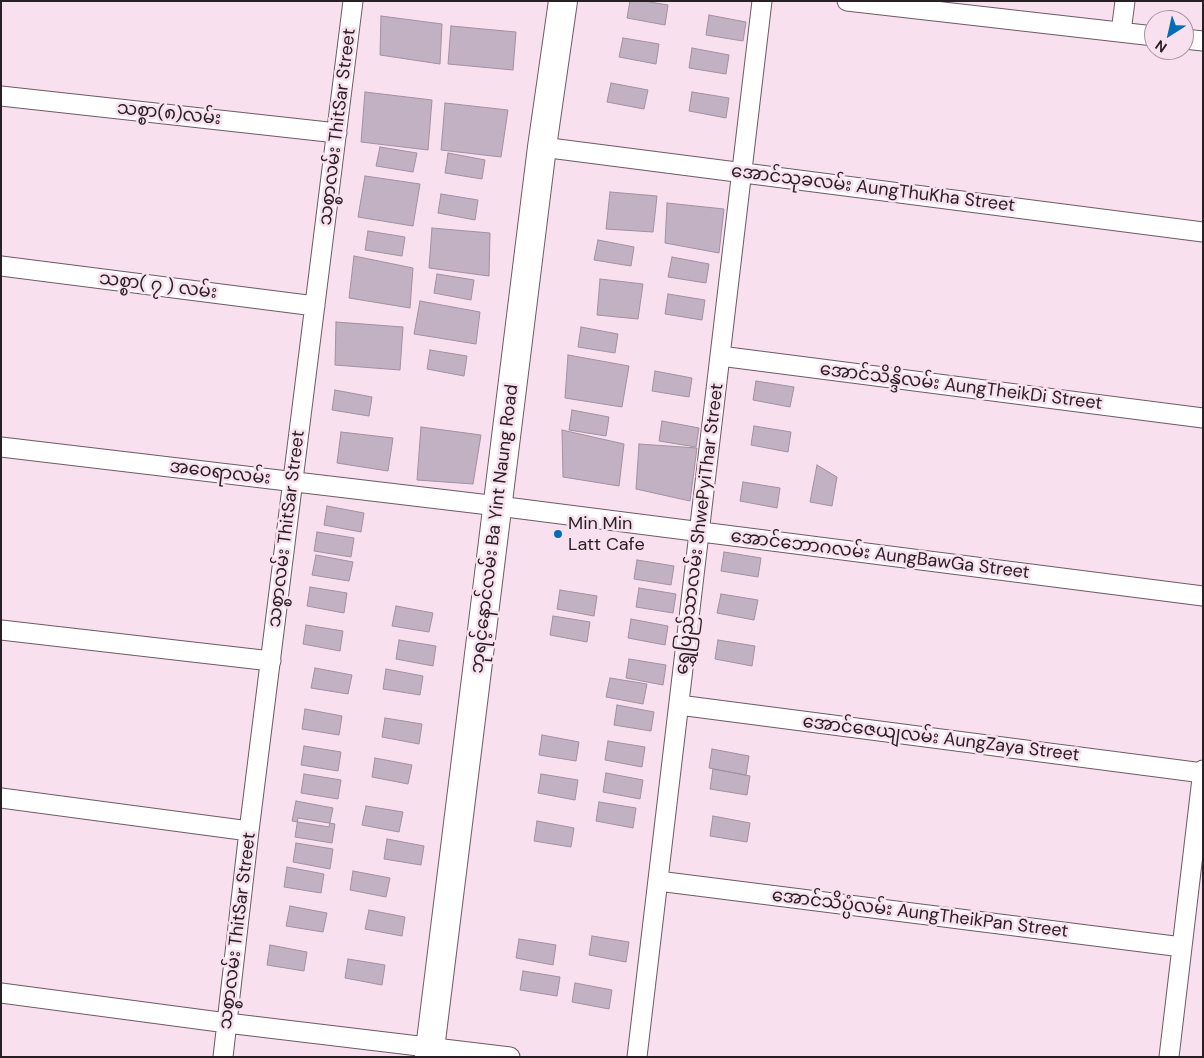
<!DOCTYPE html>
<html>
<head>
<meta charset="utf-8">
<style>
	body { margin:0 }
	#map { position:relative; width:1204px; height:1058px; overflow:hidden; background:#f9e0ee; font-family:"DM Sans",sans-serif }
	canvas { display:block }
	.frame { position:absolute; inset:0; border:2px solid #292026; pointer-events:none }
	.north { position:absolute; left:1144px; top:10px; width:50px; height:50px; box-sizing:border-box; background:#f9e0ee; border:1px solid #a6939e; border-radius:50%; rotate:215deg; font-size:14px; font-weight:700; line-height:20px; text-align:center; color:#292026 }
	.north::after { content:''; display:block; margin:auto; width:18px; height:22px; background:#036db8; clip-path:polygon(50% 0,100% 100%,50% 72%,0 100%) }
</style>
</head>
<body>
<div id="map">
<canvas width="1204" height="1058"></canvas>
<div class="frame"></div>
<div class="north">N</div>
</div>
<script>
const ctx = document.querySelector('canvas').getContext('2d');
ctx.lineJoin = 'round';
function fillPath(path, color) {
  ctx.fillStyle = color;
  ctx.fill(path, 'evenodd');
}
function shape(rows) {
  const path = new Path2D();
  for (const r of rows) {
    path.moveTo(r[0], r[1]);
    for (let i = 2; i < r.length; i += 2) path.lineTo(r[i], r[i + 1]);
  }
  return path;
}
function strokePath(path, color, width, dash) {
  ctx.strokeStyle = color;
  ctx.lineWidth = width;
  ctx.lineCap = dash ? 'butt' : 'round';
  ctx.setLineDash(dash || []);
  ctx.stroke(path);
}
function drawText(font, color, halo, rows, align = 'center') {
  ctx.font = font + ' "DM Sans","Noto Sans Myanmar",sans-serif';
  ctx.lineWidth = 5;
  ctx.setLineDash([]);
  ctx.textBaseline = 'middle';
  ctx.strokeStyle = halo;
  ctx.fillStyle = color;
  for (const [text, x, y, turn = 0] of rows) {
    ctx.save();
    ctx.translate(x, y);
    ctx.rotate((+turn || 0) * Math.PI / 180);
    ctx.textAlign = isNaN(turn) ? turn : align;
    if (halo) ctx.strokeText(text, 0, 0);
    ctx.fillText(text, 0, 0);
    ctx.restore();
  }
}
const building = shape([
	[630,1,644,1,668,5,665,25,627,18,630,1],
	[709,15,746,22,743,41,706,35,709,15],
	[381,16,442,24,440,64,380,55,381,16],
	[451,26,516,32,513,70,448,64,451,26],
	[623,38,659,44,656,64,619,57,623,38],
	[692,48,729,55,726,74,689,68,692,48],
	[611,83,648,90,644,109,607,102,611,83],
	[365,92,432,100,428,150,361,142,365,92],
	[692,92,729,98,726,118,689,111,692,92],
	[445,103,508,110,501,157,441,150,445,103],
	[380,147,417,153,413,172,376,166,380,147],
	[448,153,485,160,482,179,445,173,448,153],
	[365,176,420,184,413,226,358,217,365,176],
	[610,192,657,196,653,232,606,229,610,192],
	[441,194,478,200,475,220,438,213,441,194],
	[667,203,724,209,719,253,665,243,667,203],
	[432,228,490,233,489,276,429,268,432,228],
	[368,231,405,237,402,256,365,250,368,231],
	[598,240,634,247,631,266,594,260,598,240],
	[354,256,413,268,410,308,349,298,354,256],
	[672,257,709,264,706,283,668,277,672,257],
	[437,274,474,280,471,300,434,293,437,274],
	[600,279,643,284,638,319,597,315,600,279],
	[668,294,705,300,702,320,665,314,668,294],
	[420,301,480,312,476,344,414,334,420,301],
	[336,322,403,327,400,370,335,365,336,322],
	[581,327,618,334,615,353,578,347,581,327],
	[430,350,467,356,464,376,427,369,430,350],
	[568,355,629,366,622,407,565,398,568,355],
	[655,371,692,378,689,397,652,391,655,371],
	[756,381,794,387,790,407,753,400,756,381],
	[335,390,372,397,369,416,332,410,335,390],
	[572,410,609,417,606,436,569,430,572,410],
	[662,421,699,428,696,447,659,441,662,421],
	[754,426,791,432,788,452,751,445,754,426],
	[421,427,481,435,473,484,417,480,421,427],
	[562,430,624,444,619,486,563,477,562,430],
	[341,432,393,438,388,471,337,463,341,432],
	[639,444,697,448,690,501,636,489,639,444],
	[817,465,837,477,832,506,810,502,817,465],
	[743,482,780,488,777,508,740,501,743,482],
	[327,506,364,513,361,532,324,525,327,506],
	[317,532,354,538,351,557,314,551,317,532],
	[724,552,761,558,758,577,721,571,724,552],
	[316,555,353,562,349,581,312,575,316,555],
	[637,560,674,566,671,585,634,579,637,560],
	[310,587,347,593,344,613,307,606,310,587],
	[639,588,676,594,673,613,636,607,639,588],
	[560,590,597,596,594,616,557,609,560,590],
	[721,594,758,600,754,620,717,613,721,594],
	[396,606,433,613,429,632,392,626,396,606],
	[553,616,590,622,587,642,550,635,553,616],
	[631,619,668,626,665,645,628,638,631,619],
	[306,625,343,631,340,651,303,644,306,625],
	[399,640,436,646,433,666,396,659,399,640],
	[718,640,755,646,752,666,715,659,718,640],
	[629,659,666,665,663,685,626,678,629,659],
	[315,668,352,675,348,694,311,688,315,668],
	[386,669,423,676,420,695,383,689,386,669],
	[610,678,647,684,643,704,606,697,610,678],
	[617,705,654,712,651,731,614,725,617,705],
	[305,709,342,716,339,735,302,729,305,709],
	[385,718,422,724,419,744,382,737,385,718],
	[542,735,579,742,576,761,539,755,542,735],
	[608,741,645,747,642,767,605,760,608,741],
	[304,746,341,752,338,771,301,765,304,746],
	[712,749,749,756,746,775,709,768,712,749],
	[375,758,412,765,408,784,372,777,375,758],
	[713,769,750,776,747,795,710,789,713,769],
	[606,773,643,780,640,799,603,792,606,773],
	[304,774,341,780,338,799,301,793,304,774],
	[541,774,578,780,575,800,538,793,541,774],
	[296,801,333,808,329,827,292,821,296,801],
	[599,802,636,808,633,828,596,821,599,802],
	[366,806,403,812,399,832,362,825,366,806],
	[713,816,750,823,747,842,710,836,713,816],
	[298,818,335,824,332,843,295,837,298,818],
	[537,821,574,828,571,847,534,841,537,821],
	[387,839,424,846,421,865,384,859,387,839],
	[296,843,333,849,330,869,293,862,296,843],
	[287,867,324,874,321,893,284,887,287,867],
	[353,871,390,878,386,897,350,890,353,871],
	[290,906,327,913,323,932,286,926,290,906],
	[369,910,405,917,402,936,365,929,369,910],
	[592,936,629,942,626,962,589,955,592,936],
	[519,939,556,945,553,965,516,958,519,939],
	[270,945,307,952,304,971,267,965,270,945],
	[348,959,385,965,382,985,345,978,348,959],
	[523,971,560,977,557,996,520,990,523,971],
	[575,983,612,990,609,1009,572,1002,575,983]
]);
fillPath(building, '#c2b0c3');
strokePath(building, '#a18fa2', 1);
const street = shape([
	[847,1,1154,36],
	[1121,32,1125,1],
	[1184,39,1203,41],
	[1,96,337,133],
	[542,147,1203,232],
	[1,266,315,306],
	[720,356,1203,418],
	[1,447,498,506,1203,596],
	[1,630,271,661],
	[679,705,1203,773],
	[1,798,249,831],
	[658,881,1182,947],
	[1,993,227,1023,510,1057],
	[223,1057,249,831,353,1],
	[637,1057,762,1],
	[1169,1057,1203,770]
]);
const secondary = shape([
	[429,1057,542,147,563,1]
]);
strokePath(street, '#6e5965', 21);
strokePath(secondary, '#6e5965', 30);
strokePath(street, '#fff', 19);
strokePath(secondary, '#fff', 28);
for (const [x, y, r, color] of [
	[558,534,5,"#036db8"]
]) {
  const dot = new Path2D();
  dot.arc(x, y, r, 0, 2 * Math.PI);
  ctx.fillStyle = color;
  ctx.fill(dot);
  strokePath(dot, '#f9e0ee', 2);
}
drawText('18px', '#292026', '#f9e0ee', [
	["သစ္စာ(၈)လမ်း",169,114,6],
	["သစ္စာလမ်း ThitSar Street",338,127,-83],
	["အောင်သုခလမ်း AungThuKha Street",873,189,7],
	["သစ္စာ( ၇ ) လမ်း",158,286,7],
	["အောင်သိန္ဒိလမ်း AungTheikDi Street",961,387,7],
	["အဝေရာလမ်း",220,473,7],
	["သစ္စာလမ်း ThitSar Street",287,529,-83],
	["ဘုရင့်နောင်လမ်း Ba Yint Naung Road",495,529,-83],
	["ရွှေပြည်သာလမ်း ShwePyiThar Street",700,529,-83],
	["အောင်ဘောဂလမ်း AungBawGa Street",880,555,7],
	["အောင်ဇေယျလမ်း AungZaya Street",941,739,7],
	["အောင်သိပ္ပံလမ်း AungTheikPan Street",920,914,7],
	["သစ္စာလမ်း ThitSar Street",238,931,-83]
]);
drawText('18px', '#292026', '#f9e0ee', [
	["Min Min",568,524],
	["Latt Cafe",568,545]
], 'left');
</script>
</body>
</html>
